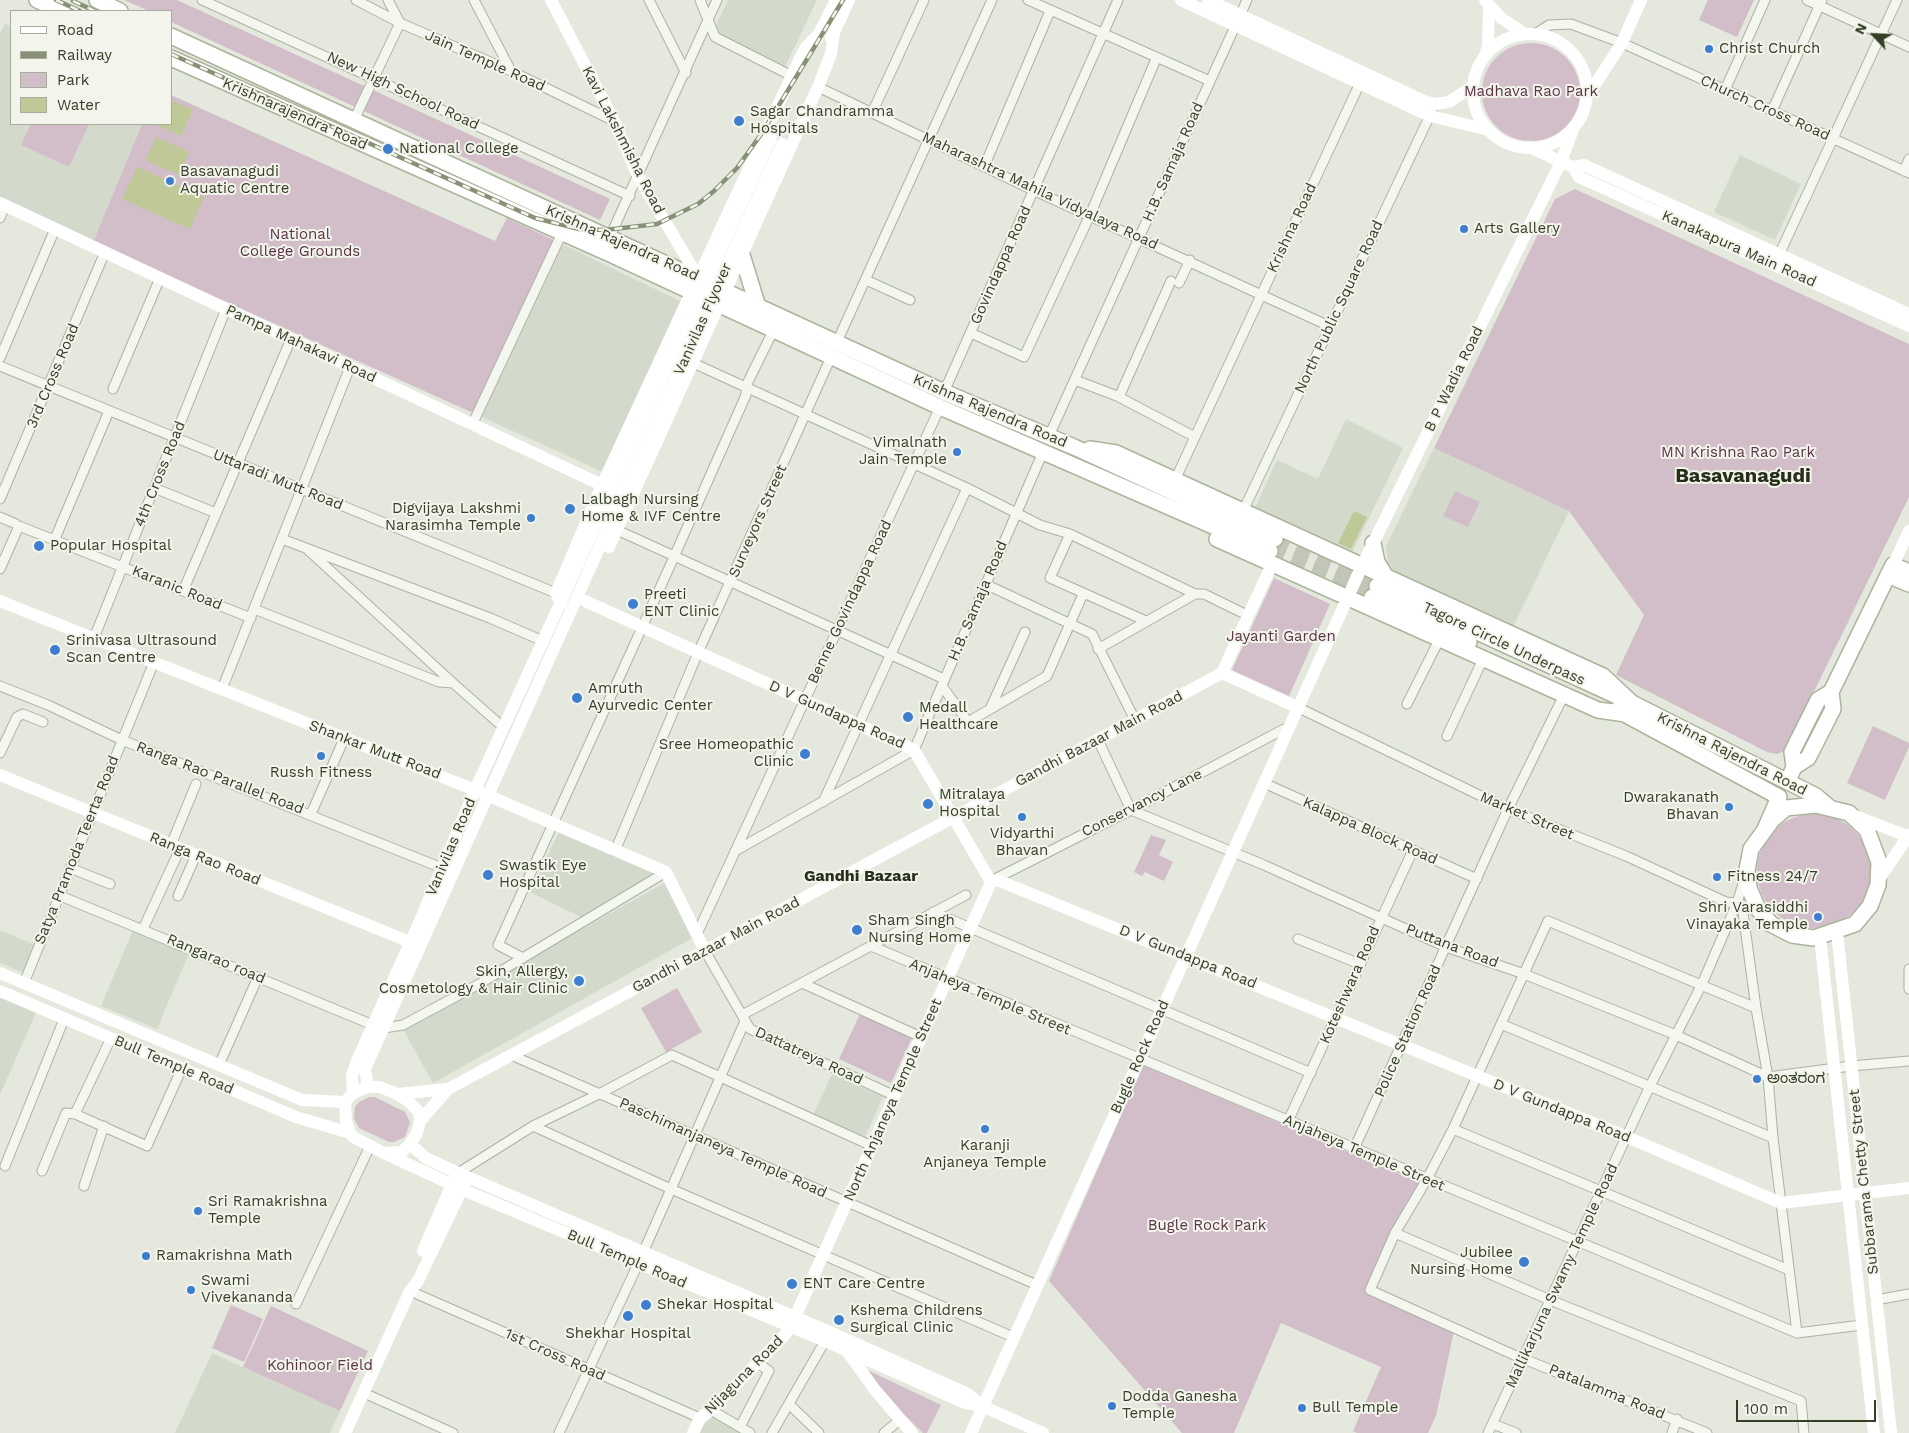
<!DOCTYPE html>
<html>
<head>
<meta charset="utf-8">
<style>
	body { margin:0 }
	#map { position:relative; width:1909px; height:1433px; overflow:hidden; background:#e4e8dd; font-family:"Work Sans",sans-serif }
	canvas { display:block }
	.legend { position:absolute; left:10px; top:10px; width:162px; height:115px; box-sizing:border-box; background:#f3f5ed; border:1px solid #a7ac9d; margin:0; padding:6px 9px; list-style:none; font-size:15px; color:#363f26 }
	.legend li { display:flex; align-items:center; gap:10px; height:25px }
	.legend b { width:25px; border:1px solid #a7ac9d }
	.north { position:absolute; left:1849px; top:10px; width:50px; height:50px; -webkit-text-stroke:4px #f3f5ed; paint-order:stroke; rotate:295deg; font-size:14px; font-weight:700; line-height:20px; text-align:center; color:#363f26 }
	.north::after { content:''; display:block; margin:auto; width:18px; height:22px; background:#363f26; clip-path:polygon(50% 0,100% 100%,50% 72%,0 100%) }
	.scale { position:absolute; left:1736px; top:1400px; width:140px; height:22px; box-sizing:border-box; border:2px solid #363f26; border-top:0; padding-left:6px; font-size:15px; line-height:18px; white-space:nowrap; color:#363f26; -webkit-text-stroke:4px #f3f5ed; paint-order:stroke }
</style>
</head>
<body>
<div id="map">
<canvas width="1909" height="1433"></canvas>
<ul class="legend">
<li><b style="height:6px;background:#fff"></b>Road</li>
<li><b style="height:6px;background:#889176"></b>Railway</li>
<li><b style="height:14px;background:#d2bec9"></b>Park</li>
<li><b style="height:14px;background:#bec997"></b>Water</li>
</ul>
<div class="north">N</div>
<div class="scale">100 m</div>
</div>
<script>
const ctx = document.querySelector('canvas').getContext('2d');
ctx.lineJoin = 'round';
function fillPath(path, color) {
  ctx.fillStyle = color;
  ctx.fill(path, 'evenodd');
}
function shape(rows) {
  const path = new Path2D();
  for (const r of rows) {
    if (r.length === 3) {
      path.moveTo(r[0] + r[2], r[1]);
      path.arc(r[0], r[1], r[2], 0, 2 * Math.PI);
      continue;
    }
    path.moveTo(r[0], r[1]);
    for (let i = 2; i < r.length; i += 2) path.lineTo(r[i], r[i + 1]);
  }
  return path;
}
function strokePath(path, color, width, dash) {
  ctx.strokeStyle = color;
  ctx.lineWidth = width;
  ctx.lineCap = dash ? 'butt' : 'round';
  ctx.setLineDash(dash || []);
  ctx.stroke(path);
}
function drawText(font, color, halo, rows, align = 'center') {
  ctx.font = font + ' "Work Sans","Noto Sans Kannada",sans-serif';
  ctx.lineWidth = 4;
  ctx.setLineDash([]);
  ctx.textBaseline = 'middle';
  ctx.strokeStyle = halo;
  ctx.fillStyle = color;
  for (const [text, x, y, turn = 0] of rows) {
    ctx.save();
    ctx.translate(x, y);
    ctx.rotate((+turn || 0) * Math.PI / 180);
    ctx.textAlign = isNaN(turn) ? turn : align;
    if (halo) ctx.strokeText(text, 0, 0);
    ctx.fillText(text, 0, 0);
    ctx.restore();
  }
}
fillPath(shape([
	[728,0,817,0,785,67,712,33],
	[5,24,11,26,11,124,142,124,93,242,0,200,0,33],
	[1740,155,1801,184,1775,240,1714,212],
	[562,244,680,301,603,472,482,417],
	[1346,419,1403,448,1351,555,1254,510,1277,460,1318,479],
	[1434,448,1569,511,1513,627,1397,574,1388,563,1386,546],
	[559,832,657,874,581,917,530,892],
	[664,883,694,937,433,1083,403,1029],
	[0,930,35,945,24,973,0,963],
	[133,930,189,953,157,1029,101,1006],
	[0,994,37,1010,0,1095],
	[832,1074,883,1097,864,1139,813,1115],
	[212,1353,340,1411,330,1433,175,1433],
	[714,1414,744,1433,697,1433]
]), '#d4dacb');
fillPath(shape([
	[124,0,177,0,610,199,600,220,171,22,171,11,149,11],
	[1708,0,1754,0,1737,37,1699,20],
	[1531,92,49],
	[171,95,495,241,507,218,562,244,482,417,93,242,142,124,171,124],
	[31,124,89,124,69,167,21,145],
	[1575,189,1909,344,1909,497,1785,751,1777,754,1767,752,1616,675,1644,615,1569,511,1434,448,1555,199],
	[1455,491,1480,502,1468,527,1443,516],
	[1274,578,1330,604,1289,696,1232,670],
	[1873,726,1909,743,1909,747,1885,800,1847,783],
	[1814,871,57],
	[1151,835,1166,840,1159,855,1173,862,1164,881,1145,872,1142,876,1134,872],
	[677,988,702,1032,666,1052,641,1008],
	[860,1014,912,1038,891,1083,839,1059],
	[1143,1065,1421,1183,1367,1292,1454,1331,1436,1416,1428,1433,1357,1433,1353,1431,1381,1367,1281,1323,1234,1433,1182,1433,1049,1281],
	[369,1097,375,1097,405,1112,410,1122,405,1137,394,1142,389,1142,359,1128,354,1118,355,1107,359,1102],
	[231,1305,263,1319,244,1362,212,1348],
	[271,1306,368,1351,340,1411,243,1367],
	[863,1368,941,1405,927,1433,923,1433,893,1404]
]), '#d2bec9');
fillPath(shape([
	[171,100,193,110,181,136,153,124,171,124],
	[156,137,189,152,179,175,145,160],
	[137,167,204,197,190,229,122,199],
	[1354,511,1367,517,1351,549,1338,543]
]), '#bec997');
strokePath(shape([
	[1275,539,1377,586],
	[1270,551,1372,597]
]), '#c1c6b8', 15, [15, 8]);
const street = shape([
	[202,0,630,196],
	[356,0,400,23,511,71,614,121],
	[474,0,511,71],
	[649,0,686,73],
	[700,0,715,37,792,76],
	[1028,0,1210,81],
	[1807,0,1909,47],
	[1535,34,1549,25,1571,24,1622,43,1909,173],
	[818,87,1033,190,1329,326],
	[1725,90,1765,0],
	[1772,111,1822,0],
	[872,113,924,0],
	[354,120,400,23,388,0],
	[984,167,1050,11],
	[1904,171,1909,159],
	[0,218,5,206],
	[608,241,717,0],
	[1779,255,1897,0],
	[866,280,910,300],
	[1179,283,1190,260],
	[971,333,1024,357,1090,215,1156,59],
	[837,342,992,0],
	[0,358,55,229],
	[693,363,967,488,1040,525,1070,534,1195,594,1204,594,1249,616],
	[0,366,556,593],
	[1075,380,1117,396,1195,437],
	[113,389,160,278],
	[944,392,1118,0],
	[1119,397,1171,281],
	[472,425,562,233],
	[1049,436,1247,0],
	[1175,480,1360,83],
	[154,488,216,513],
	[0,499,105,252],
	[1243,511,1432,111],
	[0,517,16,524],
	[617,530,944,679],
	[1070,534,1050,578,1146,621],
	[282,539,490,618,543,641],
	[54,541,109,411],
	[308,550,453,683],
	[0,569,19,526,251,618],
	[985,584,1092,634,1135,720],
	[183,591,291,339],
	[254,609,439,682,453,683,504,728],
	[94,638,226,309],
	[1098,649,1195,594],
	[0,686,48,705,122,740,442,868],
	[942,686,968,722,1047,676,1083,594],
	[222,689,350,367],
	[1407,704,1439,640],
	[1299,708,1508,809,1626,856,1726,902,1737,903,1760,912],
	[990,709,1025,632],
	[1447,736,1483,659],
	[1098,740,1131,810,1264,865,1446,947,1524,974,1676,1035,1768,1077,1851,1066,1909,1061],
	[0,753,17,717,23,714,43,722],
	[1264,783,1477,879],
	[823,802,967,488],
	[311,814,344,739],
	[171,845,196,784],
	[615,851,697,655,831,357],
	[735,851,914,750,1043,452],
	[70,868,110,884],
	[995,879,1131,810,1284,729,1288,731],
	[58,895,373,1025],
	[178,896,196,855],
	[1742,905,1756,1008,1768,1077,1773,1138,1797,1333],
	[933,912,1311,1073],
	[143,929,180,849],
	[697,934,940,407],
	[1298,939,1360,964],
	[871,946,1797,1333,1862,1325],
	[705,951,750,1029,895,1096],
	[523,958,498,945,674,557,746,395,746,386,773,331],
	[1909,969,1909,989],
	[24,983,154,662],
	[802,983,921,1037],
	[742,1015,966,895],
	[1501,1024,1773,1138],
	[384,1028,403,1025,481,983,666,872],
	[511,1055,1037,1285],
	[219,1065,258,977],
	[75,1114,111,1038],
	[1288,1121,1413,850],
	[533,1126,671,1189,1013,1337],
	[1453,1129,1789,1270],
	[1354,1149,1508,809,1564,695],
	[5,1166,64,1019],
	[42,1171,66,1113,75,1114,147,1146,182,1068],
	[458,1173,533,1126,599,1094,672,1055,872,1146],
	[84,1186,104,1126],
	[1395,1233,1550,1300,1801,1401,1804,1433],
	[410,1291,700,1418],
	[1876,1300,1909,1294],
	[296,1304,370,1146],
	[364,1393,453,1433],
	[790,1405,819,1433],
	[711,1410,750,1433],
	[1493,1424,1516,1433],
	[740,1427,769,1371,758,1363],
	[559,1433,638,1264,745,1021],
	[772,1433,825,1341],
	[884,1433,901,1419],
	[1488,1433,1650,1086,1702,984,1737,903,1745,877],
	[1672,1433,1677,1419],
	[1707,1433,1514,1355,1370,1290,1395,1233,1427,1179,1453,1129,1548,921,1756,1008]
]);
const primary = shape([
	[37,0,63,11],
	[97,0,120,11],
	[171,36,944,392,1074,447,1275,539],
	[171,58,610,254,940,407,1270,551],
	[742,255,758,307],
	[1090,449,1116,453,1603,676,1632,703],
	[1217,539,1598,710,1626,714],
	[1373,543,1377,562,1386,577],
	[1888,575,1909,584],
	[1377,586,1632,703,1816,796,1830,808],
	[1372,597,1469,642],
	[1617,710,1779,797,1765,829],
	[1794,767,1792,752,1818,700,1831,692,1893,565,1909,572],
	[1791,774,1794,767,1808,758,1833,709,1831,692],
	[1816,805,1849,813,1867,830,1879,862,1878,885,1870,906,1855,924,1814,938,1792,935,1771,924,1758,909,1749,888,1747,870,1751,849,1772,820,1786,808,1816,805]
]);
strokePath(street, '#acb2a2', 11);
strokePath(primary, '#acb49c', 18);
strokePath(street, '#f4f6f0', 9);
strokePath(shape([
	[551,0,614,121,639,178,698,277],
	[1181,0,1430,116,1489,130],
	[1208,0,1424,101,1435,104,1449,102,1473,86],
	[1485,0,1501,18,1525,34],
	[1530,91,57],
	[831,39,849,0],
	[816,40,836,0],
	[1485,56,1488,46,1489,6],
	[1586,98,1622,43,1641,0],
	[1529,147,1573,167,1584,165,1909,314],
	[1573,167,1579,177,1909,326],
	[0,203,602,485],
	[609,547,818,87,831,54,834,33],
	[1893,565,1909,531],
	[0,601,475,790,666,872,705,951],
	[585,601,914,750,991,882],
	[561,604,556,593,602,485,800,58,806,47,820,33],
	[1222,673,1272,564],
	[1222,673,1299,708],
	[0,775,410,942],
	[1853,815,1909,837],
	[1879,879,1909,835],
	[991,882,997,880,1627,1137,1781,1203,1909,1188],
	[1837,932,1891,1433],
	[1820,937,1874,1433],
	[0,973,302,1100,345,1102],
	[0,991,296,1117,350,1133],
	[368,1087,365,1069,626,488],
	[368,1087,380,1087,397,1094,408,1101,419,1112,420,1121,417,1133,410,1144,402,1152,384,1153,353,1137,350,1133,346,1120,345,1102,353,1093,368,1087],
	[353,1093,352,1076,357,1061,422,916,475,790,615,483],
	[397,1094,448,1089],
	[420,1121,448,1089,1222,673],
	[410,1144,426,1158,458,1173,830,1332,968,1394,982,1406],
	[384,1153,468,1192,825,1341,965,1403,982,1406,1043,1433],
	[423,1251,455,1177],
	[847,1351,875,1390,912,1433],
	[345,1433,410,1291,418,1281,465,1183],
	[693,1433,700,1418,711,1410,774,1346,785,1335,795,1317,991,882],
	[971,1433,1362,566,1561,162,1574,127]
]), '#fff', 12);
strokePath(primary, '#fff', 15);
const rail = shape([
	[56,0,80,11],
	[73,1,95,11],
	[171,54,535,218,579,229,605,230,657,224,698,204,714,191,737,168,762,133,843,0]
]);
strokePath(rail, '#889176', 4.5);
strokePath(rail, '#f3f5ed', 2.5, [8]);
strokePath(shape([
	[615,483,771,138],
	[626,488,782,144]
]), '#fff', 12);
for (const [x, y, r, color] of [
	[1709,49,5,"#3d7ed1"],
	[739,121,6,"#3d7ed1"],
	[388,149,6,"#3d7ed1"],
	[170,181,5,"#3d7ed1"],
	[1464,229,5,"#3d7ed1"],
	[957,452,5,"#3d7ed1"],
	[570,509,6,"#3d7ed1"],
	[531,518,5,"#3d7ed1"],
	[39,546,6,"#3d7ed1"],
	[633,604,6,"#3d7ed1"],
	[55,650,6,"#3d7ed1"],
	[577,698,6,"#3d7ed1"],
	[908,717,6,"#3d7ed1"],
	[805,754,6,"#3d7ed1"],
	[321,756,5,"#3d7ed1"],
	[928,804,6,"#3d7ed1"],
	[1729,807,5,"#3d7ed1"],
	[1022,817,5,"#3d7ed1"],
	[488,875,6,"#3d7ed1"],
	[1717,877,5,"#3d7ed1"],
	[1818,917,5,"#3d7ed1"],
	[857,930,6,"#3d7ed1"],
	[579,981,6,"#3d7ed1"],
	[1757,1079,5,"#3d7ed1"],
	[985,1129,5,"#3d7ed1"],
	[198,1211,5,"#3d7ed1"],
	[146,1256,5,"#3d7ed1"],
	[1524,1262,6,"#3d7ed1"],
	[792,1284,6,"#3d7ed1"],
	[191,1290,5,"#3d7ed1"],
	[646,1305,6,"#3d7ed1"],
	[628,1316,6,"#3d7ed1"],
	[839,1320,6,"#3d7ed1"],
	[1112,1406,5,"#3d7ed1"],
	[1302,1408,5,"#3d7ed1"]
]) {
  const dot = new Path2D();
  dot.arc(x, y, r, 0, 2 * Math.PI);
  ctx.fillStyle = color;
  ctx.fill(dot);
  strokePath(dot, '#f3f5ed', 2);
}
drawText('15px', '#363f26', '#f3f5ed', [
	["Christ Church",1719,49],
	["Sagar Chandramma",750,112],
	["Hospitals",750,129],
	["National College",399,149],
	["Basavanagudi",180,172],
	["Aquatic Centre",180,189],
	["Arts Gallery",1474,229],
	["Vimalnath",947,443,"right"],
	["Jain Temple",947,460,"right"],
	["Lalbagh Nursing",581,500],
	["Home & IVF Centre",581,517],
	["Digvijaya Lakshmi",521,509,"right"],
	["Narasimha Temple",521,526,"right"],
	["Popular Hospital",50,546],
	["Preeti",644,595],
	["ENT Clinic",644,612],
	["Srinivasa Ultrasound",66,641],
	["Scan Centre",66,658],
	["Amruth",588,689],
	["Ayurvedic Center",588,706],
	["Medall",919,708],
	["Healthcare",919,725],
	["Sree Homeopathic",794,745,"right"],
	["Clinic",794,762,"right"],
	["Russh Fitness",321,773,"center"],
	["Mitralaya",939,795],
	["Hospital",939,812],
	["Dwarakanath",1719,798,"right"],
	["Bhavan",1719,815,"right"],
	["Vidyarthi",1022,834,"center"],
	["Bhavan",1022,851,"center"],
	["Swastik Eye",499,866],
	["Hospital",499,883],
	["Fitness 24/7",1727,877],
	["Shri Varasiddhi",1808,908,"right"],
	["Vinayaka Temple",1808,925,"right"],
	["Sham Singh",868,921],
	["Nursing Home",868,938],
	["Skin, Allergy,",568,972,"right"],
	["Cosmetology & Hair Clinic",568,989,"right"],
	["ಅಂತರಂಗ",1767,1079],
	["Karanji",985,1146,"center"],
	["Anjaneya Temple",985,1163,"center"],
	["Sri Ramakrishna",208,1202],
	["Temple",208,1219],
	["Jubilee",1513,1253,"right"],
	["Nursing Home",1513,1270,"right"],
	["Ramakrishna Math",156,1256],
	["Swami",201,1281],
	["Vivekananda",201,1298],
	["ENT Care Centre",803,1284],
	["Shekar Hospital",657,1305],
	["Kshema Childrens",850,1311],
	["Surgical Clinic",850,1328],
	["Shekhar Hospital",628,1334,"center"],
	["Dodda Ganesha",1122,1397],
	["Temple",1122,1414],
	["Bull Temple",1312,1408]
], 'left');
drawText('15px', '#363f26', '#f3f5ed', [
	["Jain Temple Road",485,61,24],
	["New High School Road",403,91,25],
	["Church Cross Road",1765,108,24],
	["Krishnarajendra Road",295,114,24],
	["Kavi Lakshmisha Road",623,140,63],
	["H.B. Samaja Road",1173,162,-66],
	["Maharashtra Mahila Vidyalaya Road",1040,191,25],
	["Krishna Road",1292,228,-65],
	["Krishna Rajendra Road",622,243,24],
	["Kanakapura Main Road",1739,249,24],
	["Govindappa Road",1001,265,-66],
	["North Public Square Road",1339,307,-65],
	["Vanivilas Flyover",703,319,-66],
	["Pampa Mahakavi Road",301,344,25],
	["3rd Cross Road",53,376,-67],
	["B P Wadia Road",1454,379,-64],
	["Krishna Rajendra Road",990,411,23],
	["4th Cross Road",160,474,-68],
	["Uttaradi Mutt Road",278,480,22],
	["Surveyors Street",758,521,-66],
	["Karanic Road",177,588,22],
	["H.B. Samaja Road",978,601,-67],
	["Benne Govindappa Road",850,602,-65],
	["Tagore Circle Underpass",1504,644,25],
	["D V Gundappa Road",837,715,24],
	["Gandhi Bazaar Main Road",1099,739,-28],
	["Shankar Mutt Road",375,750,21],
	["Krishna Rajendra Road",1732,754,27],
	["Ranga Rao Parallel Road",220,778,21],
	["Conservancy Lane",1142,803,-27],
	["Market Street",1527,816,23],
	["Kalappa Block Road",1370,831,24],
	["Vanivilas Road",451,847,-67],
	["Satya Pramoda Teerta Road",77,850,-68],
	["Ranga Rao Road",205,859,22],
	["Gandhi Bazaar Main Road",716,945,-28],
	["Puttana Road",1452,946,21],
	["D V Gundappa Road",1188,957,22],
	["Rangarao road",216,959,23],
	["Koteshwara Road",1350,985,-66],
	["Anjaheya Temple Street",990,997,23],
	["Police Station Road",1408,1031,-66],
	["Dattatreya Road",809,1056,25],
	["Bugle Rock Road",1140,1057,-66],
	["Bull Temple Road",174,1065,23],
	["North Anjaneya Temple Street",893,1100,-66],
	["D V Gundappa Road",1562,1111,22],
	["Paschimanjaneya Temple Road",723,1148,24],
	["Anjaheya Temple Street",1364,1153,23],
	["Subbarama Chetty Street",1864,1182,-96],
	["Bull Temple Road",627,1259,23],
	["Mallikarjuna Swamy Temple Road",1562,1276,-65],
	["1st Cross Road",555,1355,24],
	["Nijaguna Road",744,1375,-45],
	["Patalamma Road",1607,1392,22]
]);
drawText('15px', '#5b3346', '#f3f5ed', [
	["Madhava Rao Park",1531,92],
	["National",300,235],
	["College Grounds",300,252],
	["MN Krishna Rao Park",1738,453],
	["Jayanti Garden",1281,637],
	["Bugle Rock Park",1207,1226],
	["Kohinoor Field",320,1366]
]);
drawText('bold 16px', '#272f19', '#f3f5ed', [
	["Gandhi Bazaar",861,876]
]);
drawText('bold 20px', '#272f19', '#f3f5ed', [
	["Basavanagudi",1743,476]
]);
</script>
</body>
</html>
